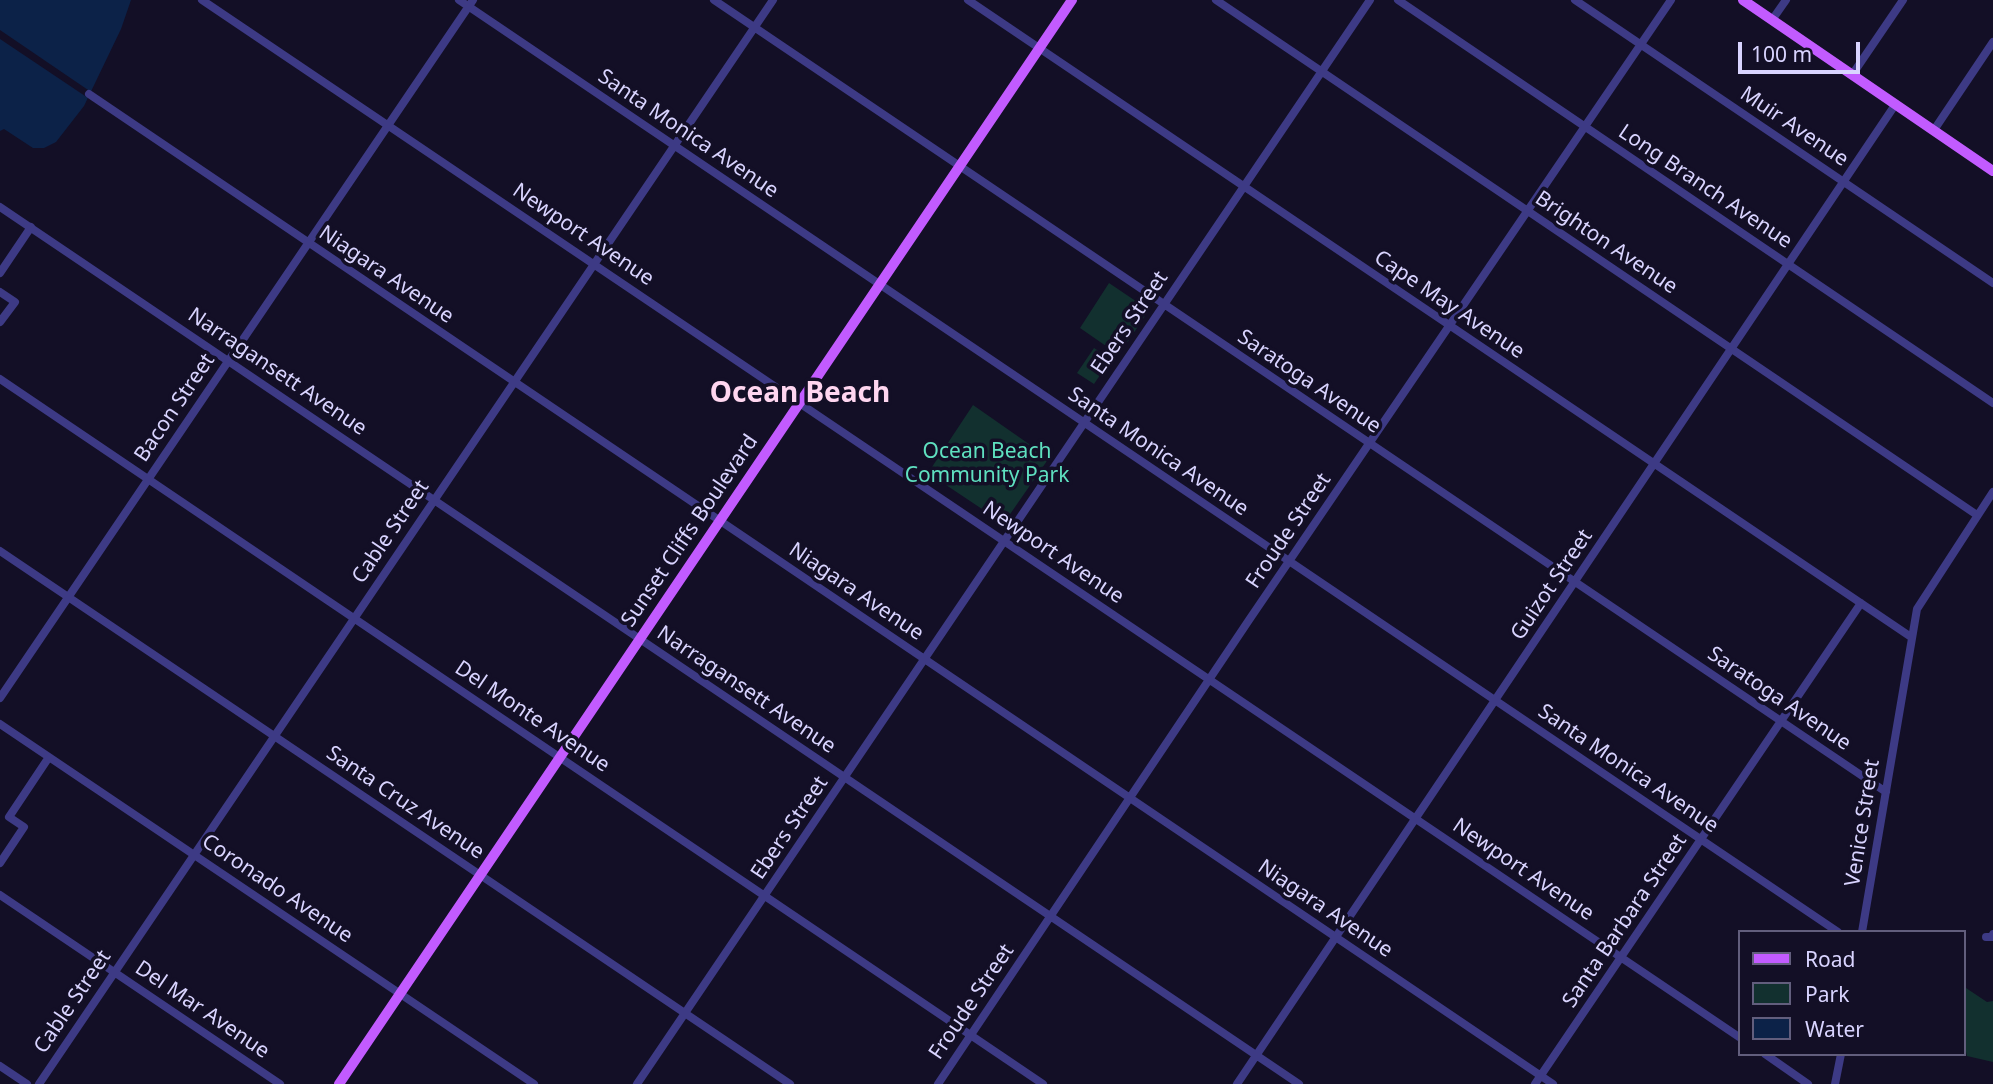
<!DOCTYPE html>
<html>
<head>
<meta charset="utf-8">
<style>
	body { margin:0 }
	#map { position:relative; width:1993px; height:1084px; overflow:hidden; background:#130f26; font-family:"Noto Sans",sans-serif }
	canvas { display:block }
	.legend { position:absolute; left:1738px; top:930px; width:228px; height:126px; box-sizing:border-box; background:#130f26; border:2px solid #625e7d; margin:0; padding:9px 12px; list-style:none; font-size:21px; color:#d9d4ff }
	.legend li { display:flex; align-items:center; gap:14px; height:35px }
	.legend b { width:35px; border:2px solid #625e7d }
	.scale { position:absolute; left:1738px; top:42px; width:122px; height:32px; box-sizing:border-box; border:4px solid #d9d4ff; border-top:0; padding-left:9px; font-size:21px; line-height:24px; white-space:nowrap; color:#d9d4ff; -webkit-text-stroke:5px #130f26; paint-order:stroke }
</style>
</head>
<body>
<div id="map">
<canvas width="1993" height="1084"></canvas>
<ul class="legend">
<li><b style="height:9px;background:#c25bff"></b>Road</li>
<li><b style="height:19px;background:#12302f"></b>Park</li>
<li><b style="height:19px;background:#0c2248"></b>Water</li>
</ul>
<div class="scale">100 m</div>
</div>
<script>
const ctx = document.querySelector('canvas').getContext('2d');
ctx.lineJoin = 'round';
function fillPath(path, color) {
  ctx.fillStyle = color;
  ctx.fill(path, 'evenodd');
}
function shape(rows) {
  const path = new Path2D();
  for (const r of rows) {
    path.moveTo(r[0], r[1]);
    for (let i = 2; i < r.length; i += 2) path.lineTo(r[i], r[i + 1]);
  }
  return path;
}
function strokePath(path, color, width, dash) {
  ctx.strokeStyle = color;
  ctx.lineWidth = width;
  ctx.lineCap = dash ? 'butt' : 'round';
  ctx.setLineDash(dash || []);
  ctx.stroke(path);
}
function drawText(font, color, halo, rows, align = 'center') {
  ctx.font = font + ' "Noto Sans",sans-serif';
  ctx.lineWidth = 7;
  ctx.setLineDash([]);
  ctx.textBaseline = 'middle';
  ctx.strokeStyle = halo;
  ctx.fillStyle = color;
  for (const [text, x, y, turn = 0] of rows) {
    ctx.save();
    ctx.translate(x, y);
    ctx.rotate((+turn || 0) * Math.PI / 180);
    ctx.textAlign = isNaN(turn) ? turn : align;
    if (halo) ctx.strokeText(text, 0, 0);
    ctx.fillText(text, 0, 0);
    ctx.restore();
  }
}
fillPath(shape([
	[1109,283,1149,310,1119,355,1080,328],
	[1094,348,1111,359,1094,384,1077,373],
	[973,405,1049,458,1006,520,1000,521,928,473],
	[1963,988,1966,988,1987,1002,1993,1001,1993,1062,1967,1056,1963,1039]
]), '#12302f');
fillPath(shape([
	[0,0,131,0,121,29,84,106,56,142,44,148,33,148,4,129,0,131]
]), '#0c2248');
fillPath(shape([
	[0,30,94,94,91,100,0,39]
]), '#130f26');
strokePath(shape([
	[202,0,1739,1037],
	[459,0,1838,932],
	[714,0,1886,792],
	[968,0,1911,637],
	[1216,0,1977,515],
	[1398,0,1993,403],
	[1575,0,1993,283],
	[1772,20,1786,0],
	[1852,75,1903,0],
	[89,94,1553,1084],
	[1934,130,1993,42],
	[0,207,1299,1084],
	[0,273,31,227],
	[0,292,15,302,0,322],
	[0,379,1043,1084],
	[0,551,790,1084],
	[0,698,473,0],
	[0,724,534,1084],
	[0,863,24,827,9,817,49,757],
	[0,895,280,1084],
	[1862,932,1917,609,1993,492],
	[1986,937,1992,937,1993,934],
	[1765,1054,1808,1084],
	[0,1066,27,1084],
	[39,1084,773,0],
	[637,1084,1370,0],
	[938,1084,1249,620,1671,0],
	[1237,1084,1895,105],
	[1535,1084,1861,603],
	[1835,1084,1841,1054]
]), '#3d3a85', 8);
strokePath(shape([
	[1743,0,1993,171],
	[339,1084,1072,0]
]), '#c25bff', 10);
drawText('21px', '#d9d4ff', '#130f26', [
	["Muir Avenue",1794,127,34],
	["Santa Monica Avenue",688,134,34],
	["Long Branch Avenue",1705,187,34],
	["Newport Avenue",583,235,34],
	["Brighton Avenue",1606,243,34],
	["Niagara Avenue",386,275,34],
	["Cape May Avenue",1449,305,34],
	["Ebers Street",1130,323,-56],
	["Narragansett Avenue",277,372,34],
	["Saratoga Avenue",1309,382,34],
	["Bacon Street",175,408,-56],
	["Santa Monica Avenue",1158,452,34],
	["Sunset Cliffs Boulevard",690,531,-56],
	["Froude Street",1289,531,-56],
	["Cable Street",391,532,-56],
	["Newport Avenue",1053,553,34],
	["Guizot Street",1552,585,-56],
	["Niagara Avenue",856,592,34],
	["Narragansett Avenue",746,690,34],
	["Saratoga Avenue",1779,699,34],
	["Del Monte Avenue",532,717,34],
	["Santa Monica Avenue",1628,769,34],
	["Santa Cruz Avenue",405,803,34],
	["Venice Street",1863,823,-81],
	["Ebers Street",790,828,-56],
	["Newport Avenue",1523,870,34],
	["Coronado Avenue",277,889,34],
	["Niagara Avenue",1325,909,34],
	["Santa Barbara Street",1625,921,-56],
	["Cable Street",73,1002,-56],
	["Froude Street",972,1002,-56],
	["Del Mar Avenue",202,1010,34]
]);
drawText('21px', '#5fe0c0', '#130f26', [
	["Ocean Beach",987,452],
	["Community Park",987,476]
]);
drawText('bold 28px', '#ffd6f0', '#130f26', [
	["Ocean Beach",800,394]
]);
</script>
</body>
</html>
